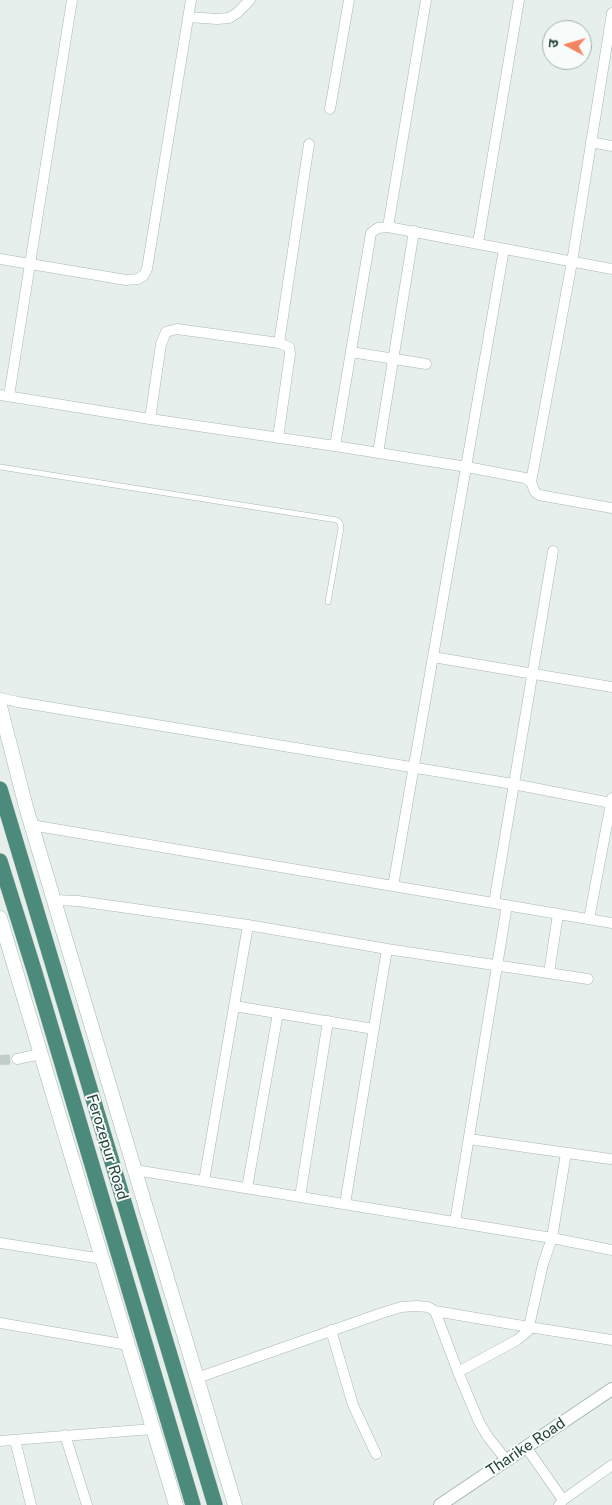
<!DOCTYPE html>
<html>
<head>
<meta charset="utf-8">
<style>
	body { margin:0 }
	#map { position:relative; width:612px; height:1505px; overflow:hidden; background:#e6efeb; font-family:"Public Sans","Noto Sans Devanagari",sans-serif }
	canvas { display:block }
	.north { position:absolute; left:542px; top:20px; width:50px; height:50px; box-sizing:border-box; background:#f7fbf9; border:1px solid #a3b1ad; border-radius:50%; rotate:276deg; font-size:14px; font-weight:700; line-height:20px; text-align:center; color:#24423a }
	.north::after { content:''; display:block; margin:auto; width:18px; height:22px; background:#f4845f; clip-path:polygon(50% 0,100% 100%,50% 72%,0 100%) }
</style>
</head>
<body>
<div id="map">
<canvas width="612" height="1505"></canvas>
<div class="north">उ</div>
</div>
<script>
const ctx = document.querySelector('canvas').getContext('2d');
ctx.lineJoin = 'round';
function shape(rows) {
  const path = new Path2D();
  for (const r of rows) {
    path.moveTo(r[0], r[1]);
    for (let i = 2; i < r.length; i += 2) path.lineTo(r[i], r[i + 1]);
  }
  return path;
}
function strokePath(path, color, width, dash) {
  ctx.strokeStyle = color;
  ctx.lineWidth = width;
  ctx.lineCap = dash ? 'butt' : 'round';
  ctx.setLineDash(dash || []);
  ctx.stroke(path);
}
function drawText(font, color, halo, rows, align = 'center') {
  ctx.font = font + ' "Public Sans",sans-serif';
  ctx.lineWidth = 4;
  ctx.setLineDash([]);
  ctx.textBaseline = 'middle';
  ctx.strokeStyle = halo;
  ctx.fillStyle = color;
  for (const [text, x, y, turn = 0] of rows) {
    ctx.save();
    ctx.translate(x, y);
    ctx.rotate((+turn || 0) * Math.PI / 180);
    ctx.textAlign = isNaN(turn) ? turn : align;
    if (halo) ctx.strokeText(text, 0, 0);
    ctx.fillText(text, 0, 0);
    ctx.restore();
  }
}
strokePath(shape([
	[0,1060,17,1059]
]), '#bfccc8', 10, [10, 5]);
const service = shape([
	[0,467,337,520,340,523,341,528,328,602]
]);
const minor = shape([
	[426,0,388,227,612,269],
	[188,17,217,19,229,18,237,13,250,0],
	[330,109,349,0],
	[591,142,612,146],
	[478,243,519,0],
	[504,249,393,886,612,923],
	[0,259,126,280,138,279,144,275,147,269,191,0],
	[279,343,309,144],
	[351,352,426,364],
	[0,395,150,419,335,446,467,467,525,478,531,482,535,492,539,495,612,508],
	[9,396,72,0],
	[150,419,161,344,166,332,177,329,279,343,289,347,290,354,278,438],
	[335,446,371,233,378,228,388,227],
	[378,453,414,231],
	[531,482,572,262,612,13],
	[433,657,612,687],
	[0,698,18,702,513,784,611,803],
	[31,825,393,886],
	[54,900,78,901,248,925,387,949,345,1204],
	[494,903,553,551],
	[589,919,612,798],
	[387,949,588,979],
	[549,973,558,914],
	[234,1006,374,1029],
	[17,1059,41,1054],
	[469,1139,610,1159],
	[135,1170,552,1238,612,1250],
	[204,1181,248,925],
	[247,1188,278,1013],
	[300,1197,328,1021],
	[455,1222,507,905],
	[0,1243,103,1259],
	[435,1311,529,1327,612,1340],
	[0,1323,128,1345],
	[331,1330,353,1405,376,1454],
	[197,1378,379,1314,401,1307,416,1306,428,1307,435,1311,458,1372],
	[65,1435,87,1505],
	[15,1440,31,1505],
	[0,1441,153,1429],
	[526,1447,563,1500],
	[507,1461,488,1437,479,1422,458,1372,517,1340,528,1331,543,1264,552,1238,566,1153],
	[559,1505,563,1500,612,1465]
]);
const tertiary = shape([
	[440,1505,612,1389]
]);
const secondary = shape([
	[0,706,26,807,235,1505],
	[0,918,176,1505]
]);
const trunk = shape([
	[0,789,215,1505],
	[0,861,35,973,193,1505]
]);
strokePath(service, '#a8b8b2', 6);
strokePath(minor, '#a8b8b2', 11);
strokePath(tertiary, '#a8b8b2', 14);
strokePath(secondary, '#a4bbb3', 15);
strokePath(trunk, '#c2cac8', 16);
strokePath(service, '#fff', 5);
strokePath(minor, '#fff', 10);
strokePath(tertiary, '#fff', 12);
strokePath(secondary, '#fff', 14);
strokePath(trunk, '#4c8a7c', 15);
drawText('15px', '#24423a', '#f7fbf9', [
	["Ferozepur Road",107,1147,73],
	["Tharike Road",526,1447,-34]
]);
</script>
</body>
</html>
